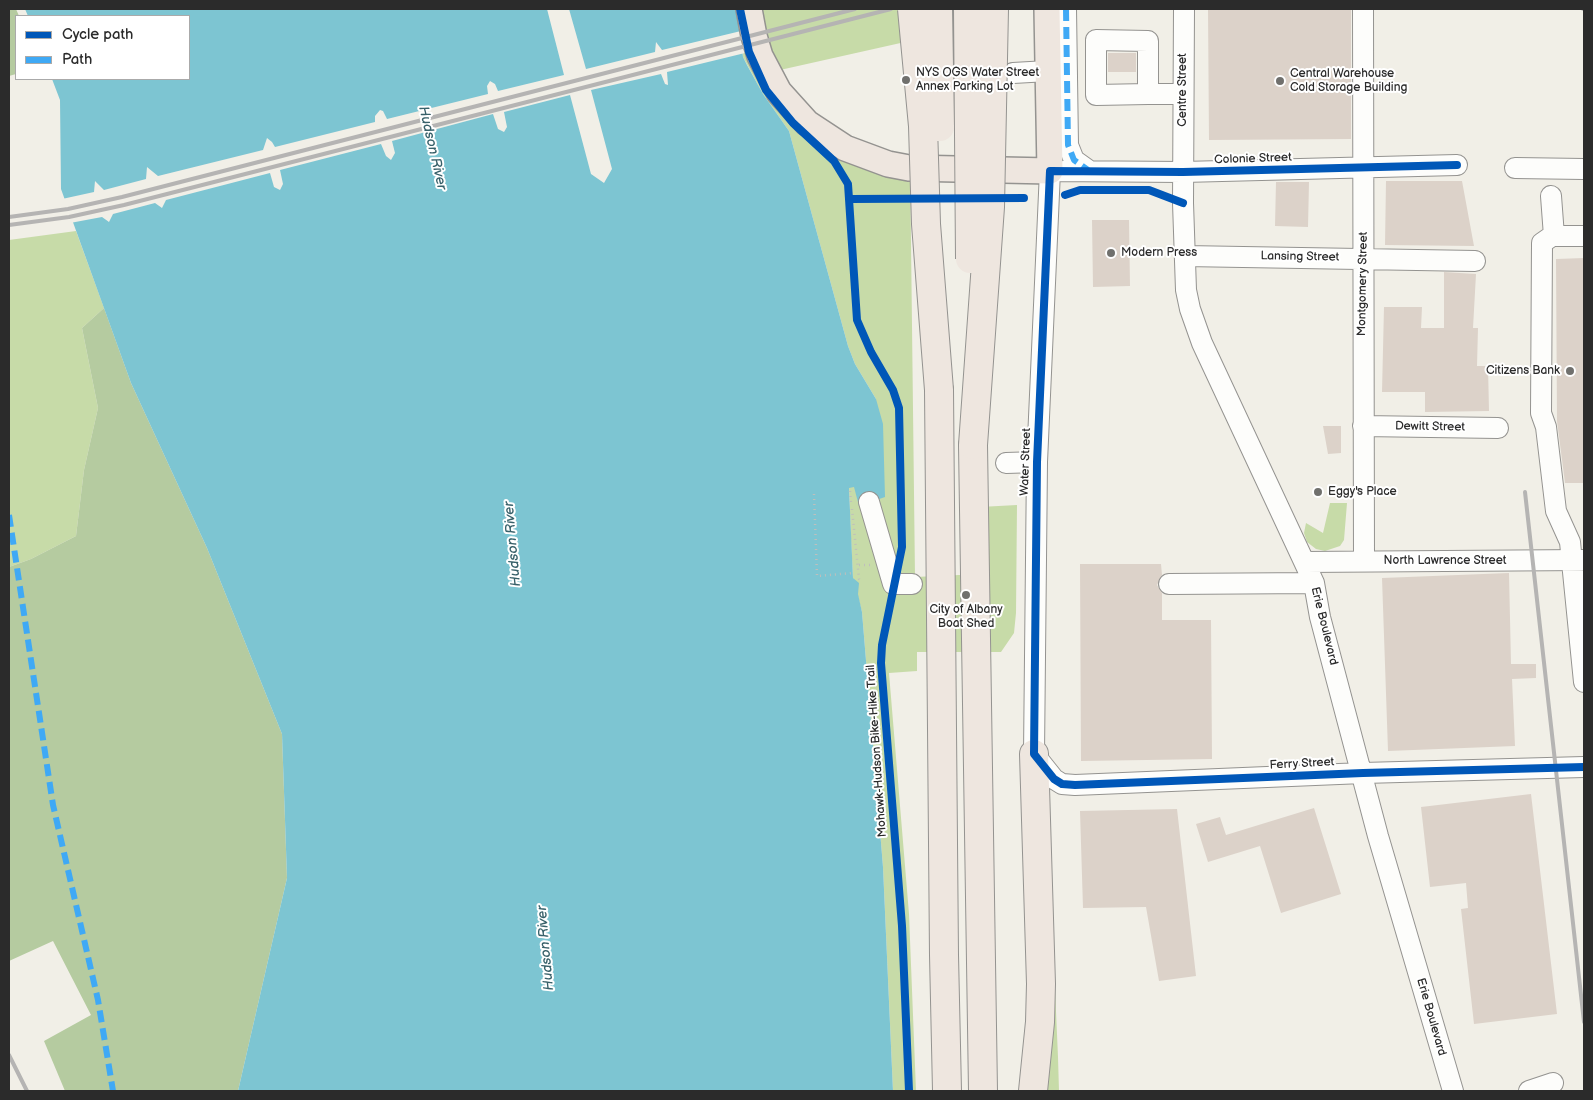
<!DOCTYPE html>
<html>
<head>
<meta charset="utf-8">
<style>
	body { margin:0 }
	#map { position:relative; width:1593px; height:1100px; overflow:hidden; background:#f1efe7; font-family:"Balsamiq Sans",sans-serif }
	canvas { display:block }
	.frame { position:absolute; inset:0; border:10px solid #2b2b2b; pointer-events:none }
	.legend { position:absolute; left:15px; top:15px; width:175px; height:65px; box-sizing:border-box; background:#fff; border:1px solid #aaa; margin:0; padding:6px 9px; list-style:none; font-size:15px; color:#2b2b2b }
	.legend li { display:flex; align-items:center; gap:10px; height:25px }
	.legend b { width:25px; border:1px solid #aaa }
</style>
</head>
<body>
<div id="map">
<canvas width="1593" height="1100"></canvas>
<div class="frame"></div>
<ul class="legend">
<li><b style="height:6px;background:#0057b8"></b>Cycle path</li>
<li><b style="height:6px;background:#3fa9f5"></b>Path</li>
</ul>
</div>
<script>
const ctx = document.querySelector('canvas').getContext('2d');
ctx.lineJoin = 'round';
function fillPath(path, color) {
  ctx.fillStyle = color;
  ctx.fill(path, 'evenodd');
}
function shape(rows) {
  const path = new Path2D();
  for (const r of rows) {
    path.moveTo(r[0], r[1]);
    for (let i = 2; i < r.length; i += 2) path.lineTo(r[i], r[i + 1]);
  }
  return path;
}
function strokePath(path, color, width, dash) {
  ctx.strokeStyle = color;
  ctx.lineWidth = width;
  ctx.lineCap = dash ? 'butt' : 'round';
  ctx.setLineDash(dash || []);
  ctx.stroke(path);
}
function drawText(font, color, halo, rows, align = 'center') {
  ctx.font = font + ' "Balsamiq Sans",sans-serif';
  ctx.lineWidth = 4;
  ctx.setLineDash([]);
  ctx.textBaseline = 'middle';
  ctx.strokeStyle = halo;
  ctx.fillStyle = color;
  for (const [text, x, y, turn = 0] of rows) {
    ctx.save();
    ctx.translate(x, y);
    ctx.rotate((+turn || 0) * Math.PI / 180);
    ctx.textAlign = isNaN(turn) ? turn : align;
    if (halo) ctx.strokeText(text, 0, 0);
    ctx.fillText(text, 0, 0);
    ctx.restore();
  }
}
fillPath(shape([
	[736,9,901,9,905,42,780,70,788,88,807,110,862,145,910,158,915,577,981,574,980,507,1017,505,1016,613,1014,633,1001,652,917,652,917,671,889,673,909,914,916,1091,893,1091,883,867,862,612,853,578,851,539,849,487,853,486,876,399,855,364,848,346,789,131,763,94,743,57],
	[76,231,104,308,82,328,98,408,84,470,76,536,31,559,9,567,9,240],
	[1330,503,1347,503,1344,540,1340,546,1325,551,1316,549,1307,542,1304,533,1306,523,1323,533],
	[1047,806,1058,1057,1059,1091,1045,1091,1052,1036]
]), '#c7dba8');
fillPath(shape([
	[9,9,16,9,19,16,16,16,16,74,9,76],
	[104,308,131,383,207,548,282,734,287,878,238,1091,65,1091,44,1041,91,1015,53,941,9,961,9,567,31,559,76,536,84,470,98,408,82,328]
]), '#b5cba0');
fillPath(shape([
	[25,9,736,9,743,57,747,65,763,94,789,131,848,346,855,364,876,399,883,424,885,497,859,506,854,487,849,488,853,578,859,583,858,594,862,612,883,867,893,1091,238,1091,287,878,282,734,207,548,131,383,61,189,60,100,52,79,189,79,189,16,28,16]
]), '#7dc5d2');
fillPath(shape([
	[547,9,569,9,586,69,655,52,656,42,662,50,741,31,745,53,667,72,668,85,665,84,661,74,591,90,612,169,604,183,591,174,570,95,504,112,507,127,504,132,498,129,493,114,392,141,395,153,391,160,386,156,381,144,280,170,283,184,280,190,274,187,270,173,166,200,162,208,155,203,113,214,109,222,102,217,70,223,62,199,94,192,95,181,104,190,146,179,147,167,158,176,263,150,267,138,272,142,275,147,375,122,375,116,380,110,383,111,387,119,488,94,487,86,490,81,495,84,498,91,564,75]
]), '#f1efe7');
fillPath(shape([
	[1208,9,1351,9,1351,139,1209,140],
	[1108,53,1136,53,1136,72,1108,72],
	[1386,181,1462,181,1474,246,1385,245],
	[1276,182,1309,182,1308,227,1275,226],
	[1092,220,1129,220,1130,286,1093,287],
	[1584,258,1584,483,1565,483,1557,421,1556,259],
	[1444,272,1476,274,1473,328,1478,328,1477,366,1488,366,1489,411,1425,412,1425,392,1382,392,1384,307,1422,307,1421,328,1444,328],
	[1323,426,1341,426,1341,453,1328,454],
	[1080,564,1161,564,1162,575,1157,585,1162,593,1162,620,1211,620,1212,759,1081,761],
	[1509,573,1511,664,1536,664,1536,678,1512,679,1515,746,1388,751,1382,578],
	[1531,794,1557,1014,1474,1024,1461,909,1468,908,1466,883,1430,887,1421,807],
	[1314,808,1341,894,1281,913,1260,846,1208,862,1196,824,1220,817,1226,835],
	[1177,809,1196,976,1159,981,1146,907,1083,908,1080,811]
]), '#dcd2c9');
const minor = shape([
	[1066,9,1068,145,1074,160,1088,170],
	[1184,9,1183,203,1186,290,1190,309,1202,343,1314,583,1320,617,1378,836,1453,1091],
	[1363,9,1364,560],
	[1013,73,1048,71],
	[1148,94,1148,41,1096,40,1096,95,1148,94,1183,94],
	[1457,165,1183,172,1050,171,1037,462,1034,754,1054,779,1062,784,1075,785,1363,773,1584,767],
	[1515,168,1584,169],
	[1551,196,1554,236],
	[1584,236,1552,236,1542,243,1541,413,1546,427,1556,511,1570,542,1584,682],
	[1185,256,1475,261],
	[1363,426,1498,428],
	[1006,463,1037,462],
	[869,502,893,584,912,584],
	[1305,562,1584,560],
	[1169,584,1314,583],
	[1529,1091,1553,1083]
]);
const major = shape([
	[749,9,754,36,760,56,779,92,807,123,845,148,888,164,909,168,1050,171,1047,9]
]);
const highway = shape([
	[939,390,944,955,947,1091],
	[973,445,983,1091],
	[1033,1091,1040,1022,1041,984,1034,754]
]);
strokePath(minor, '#949390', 22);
strokePath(major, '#949390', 28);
strokePath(highway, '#949390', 30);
strokePath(shape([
	[850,491,851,503],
	[814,494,817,576,853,573],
	[852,509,859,579,861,581],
	[859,565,870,565]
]), '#bfbfbc', 2.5, [1, 4]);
strokePath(minor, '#fdfdfb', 20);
strokePath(major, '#eee6df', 25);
strokePath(highway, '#eee6df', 28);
strokePath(shape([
	[1583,9,1584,9],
	[9,217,68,209,122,197,855,9],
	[9,225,69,217,124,205,891,9],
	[1525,492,1584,1022],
	[9,1055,27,1091]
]), '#b5b4b3', 4);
const highwayBridge = shape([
	[912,9,923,126,926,224,939,390],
	[938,9,940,127],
	[968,9,970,259],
	[973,445,990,207,994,9]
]);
strokePath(highwayBridge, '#949390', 30, []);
strokePath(highwayBridge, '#eee6df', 28);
strokePath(shape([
	[1066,9,1068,145,1074,160,1088,170],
	[9,515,53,805,98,1000,113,1091]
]), '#3fa9f5', 6, [12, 6]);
strokePath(shape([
	[740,9,749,52,766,90,793,123,834,161,848,184,857,320,871,352,893,390,899,408,902,547,882,645,881,663,902,926,909,1091],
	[1457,165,1183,172,1050,171,1037,462,1034,754,1054,779,1062,784,1075,785,1363,773,1584,767],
	[1065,195,1080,190,1149,190,1183,203],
	[851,199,1024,198]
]), '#0057b8', 8);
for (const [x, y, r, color] of [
	[906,80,5,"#70706d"],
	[1280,81,5,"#70706d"],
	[1111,253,5,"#70706d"],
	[1570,371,5,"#70706d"],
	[1318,492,5,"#70706d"],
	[966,595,5,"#70706d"]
]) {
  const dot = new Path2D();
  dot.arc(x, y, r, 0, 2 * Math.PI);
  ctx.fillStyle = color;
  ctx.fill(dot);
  strokePath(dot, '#fff', 2);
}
drawText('12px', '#2b2b2b', '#fff', [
	["NYS OGS Water Street",916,73],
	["Annex Parking Lot",916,87],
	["Central Warehouse",1290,74],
	["Cold Storage Building",1290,88],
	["Modern Press",1121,253],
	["Citizens Bank",1560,371,"right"],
	["Eggy's Place",1328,492],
	["City of Albany",966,610,"center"],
	["Boat Shed",966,624,"center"]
], 'left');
drawText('12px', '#2b2b2b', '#fff', [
	["Centre Street",1183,90,-90],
	["Colonie Street",1253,159,-2],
	["Lansing Street",1300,257,1],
	["Montgomery Street",1363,284,-89],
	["Dewitt Street",1430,427,1],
	["Water Street",1026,462,-88],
	["North Lawrence Street",1445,561],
	["Erie Boulevard",1324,626,76],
	["Mohawk-Hudson Bike-Hike Trail",877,751,-94],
	["Ferry Street",1302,764,-3],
	["Erie Boulevard",1431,1017,74]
]);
drawText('italic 14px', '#38616a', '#fff', [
	["Hudson River",432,148,77],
	["Hudson River",513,544,-95],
	["Hudson River",546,948,-95]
]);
</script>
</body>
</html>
